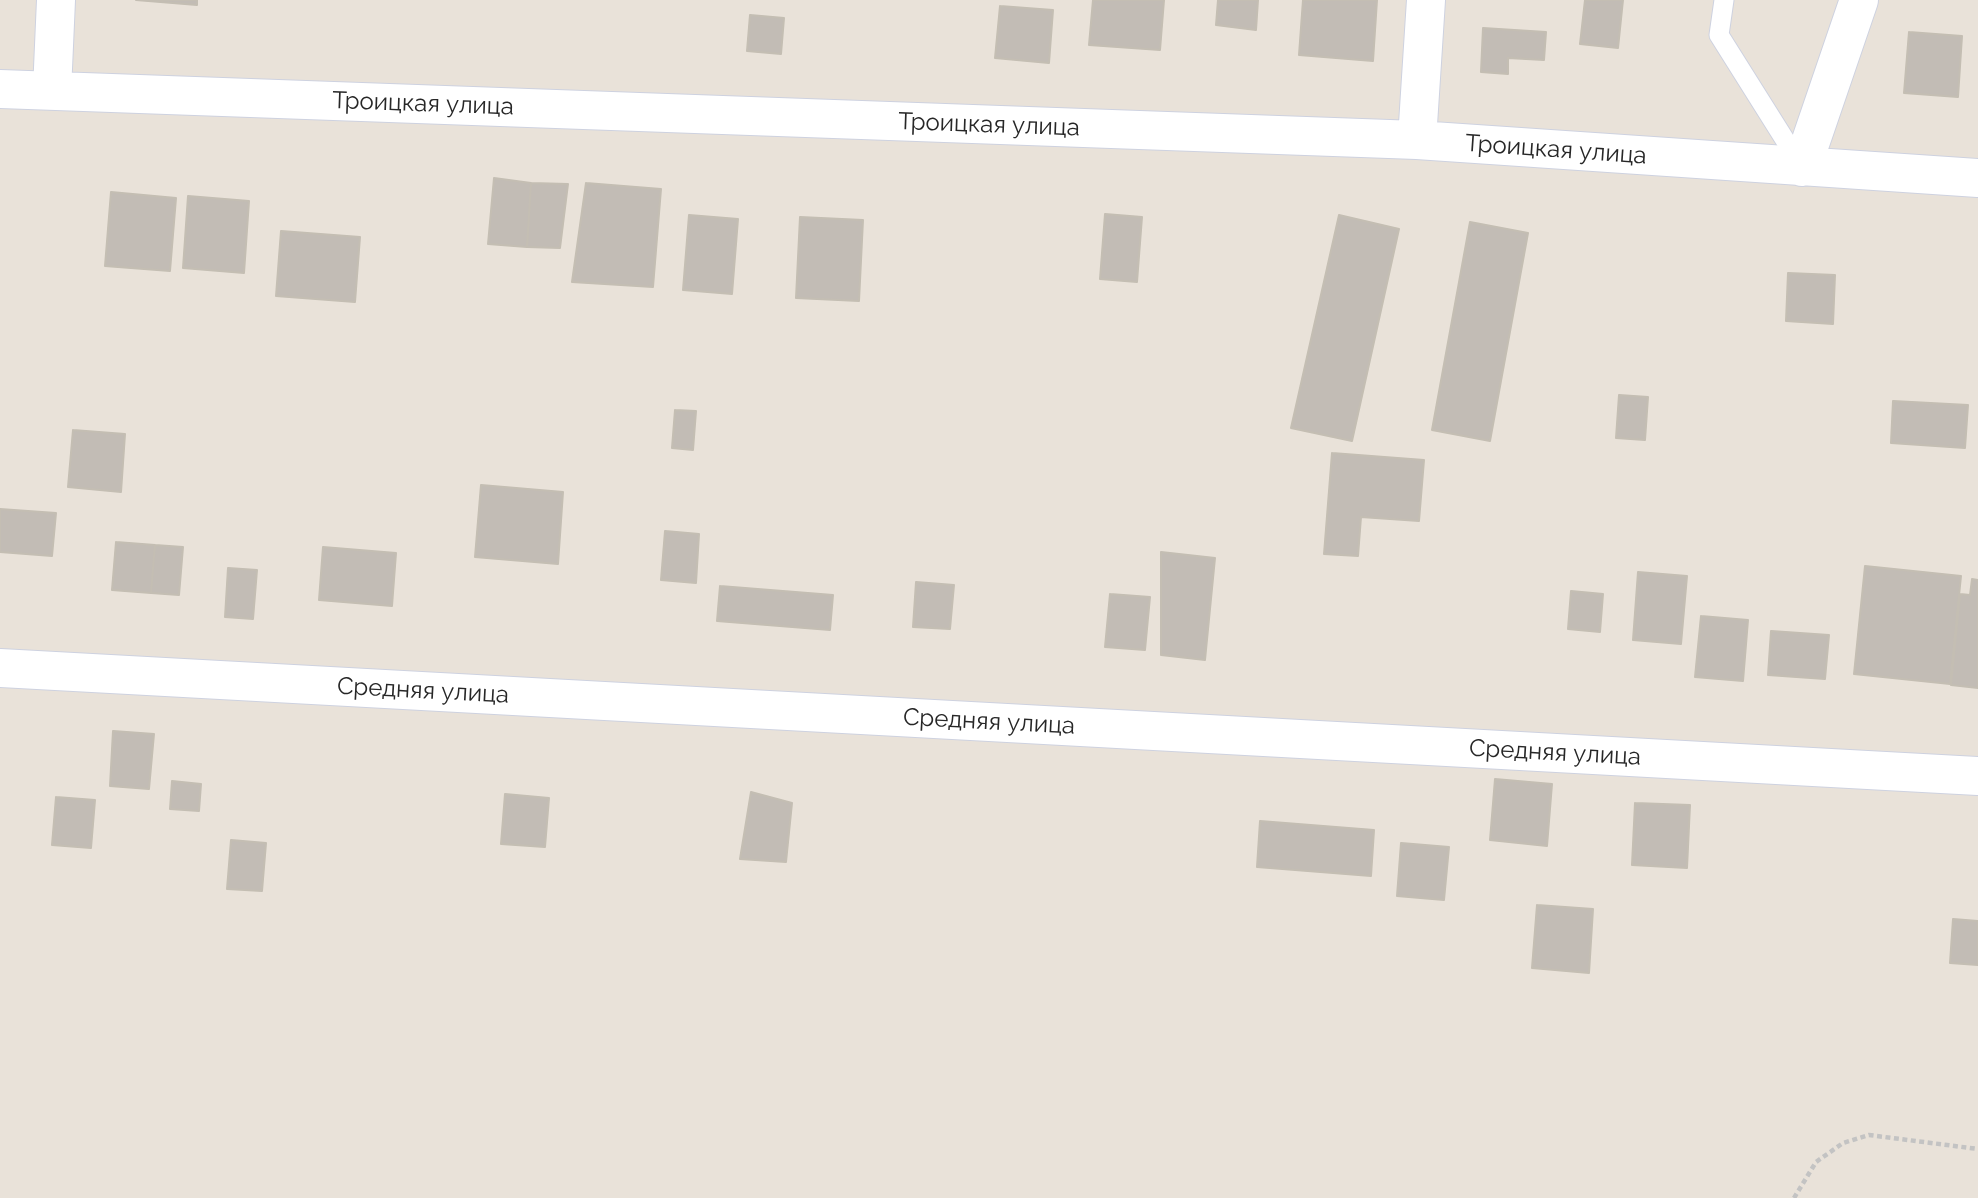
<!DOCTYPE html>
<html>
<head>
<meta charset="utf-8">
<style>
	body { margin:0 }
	canvas { display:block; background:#e9e2d9 }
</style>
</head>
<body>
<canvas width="1978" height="1198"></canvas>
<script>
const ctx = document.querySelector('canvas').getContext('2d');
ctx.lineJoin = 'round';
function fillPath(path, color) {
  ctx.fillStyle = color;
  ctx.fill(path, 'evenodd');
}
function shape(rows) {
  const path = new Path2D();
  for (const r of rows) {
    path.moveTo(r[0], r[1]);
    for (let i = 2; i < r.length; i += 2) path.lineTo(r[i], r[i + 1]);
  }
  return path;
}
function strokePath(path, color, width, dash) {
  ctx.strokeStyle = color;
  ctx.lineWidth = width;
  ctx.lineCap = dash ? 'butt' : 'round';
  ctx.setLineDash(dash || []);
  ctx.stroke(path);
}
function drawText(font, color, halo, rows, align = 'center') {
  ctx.font = font + ' Raleway,sans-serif';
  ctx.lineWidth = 5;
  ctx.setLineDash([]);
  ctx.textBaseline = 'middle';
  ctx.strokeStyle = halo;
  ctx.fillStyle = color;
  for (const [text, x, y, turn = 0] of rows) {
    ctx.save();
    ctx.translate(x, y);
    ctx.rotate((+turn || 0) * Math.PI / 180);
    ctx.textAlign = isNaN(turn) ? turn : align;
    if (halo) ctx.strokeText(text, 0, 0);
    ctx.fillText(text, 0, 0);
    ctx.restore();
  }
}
const building = shape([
	[136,0,197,0,197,5,136,0],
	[1093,0,1164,0,1160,50,1089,45,1093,0],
	[1218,0,1258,0,1256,30,1216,25,1218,0],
	[1303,0,1377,0,1373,61,1299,55,1303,0],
	[1585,0,1623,0,1618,48,1580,44,1585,0],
	[1000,6,1053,10,1049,63,995,58,1000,6],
	[750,15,784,18,781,54,747,51,750,15],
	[1483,28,1546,32,1544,60,1508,58,1508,74,1481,72,1483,28],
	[1909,32,1962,36,1958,97,1904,93,1909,32],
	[494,178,531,183,527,247,488,244,494,178],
	[531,183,568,184,560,248,527,247,531,183],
	[586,183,661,189,653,287,572,282,586,183],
	[111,192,176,198,170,271,105,266,111,192],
	[188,196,249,201,244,273,183,268,188,196],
	[1105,214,1142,217,1137,282,1100,279,1105,214],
	[689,215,738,219,732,294,683,290,689,215],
	[1339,215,1399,229,1352,441,1291,428,1339,215],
	[800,217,863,220,859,301,796,298,800,217],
	[1470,222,1528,233,1490,441,1432,430,1470,222],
	[281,231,360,237,355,302,276,296,281,231],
	[1788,273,1835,275,1833,324,1786,321,1788,273],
	[1619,395,1648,397,1645,440,1616,438,1619,395],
	[1893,401,1968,405,1965,448,1891,443,1893,401],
	[675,410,696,411,693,450,672,448,675,410],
	[73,430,125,434,121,492,68,487,73,430],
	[1332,453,1424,460,1419,521,1361,517,1358,556,1324,554,1332,453],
	[481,485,563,492,558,564,475,557,481,485],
	[0,509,56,513,52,556,0,552,0,509],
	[665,531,699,534,696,583,661,580,665,531],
	[116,542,155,545,151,593,112,590,116,542],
	[155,545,183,547,179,595,151,593,155,545],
	[323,547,396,553,392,606,319,600,323,547],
	[1161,552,1215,558,1205,660,1161,655,1161,552],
	[1865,566,1961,576,1950,684,1854,674,1865,566],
	[228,568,257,570,253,619,225,617,228,568],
	[1638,572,1687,576,1681,644,1633,640,1638,572],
	[1972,579,1978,580,1978,688,1951,685,1960,594,1970,595,1972,579],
	[916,582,954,585,950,629,913,627,916,582],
	[720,586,833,595,830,630,717,621,720,586],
	[1571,591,1603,594,1600,632,1568,629,1571,591],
	[1110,594,1150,597,1145,650,1105,647,1110,594],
	[1701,616,1748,620,1743,681,1695,677,1701,616],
	[1771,631,1829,635,1825,679,1768,675,1771,631],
	[113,731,154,734,149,789,110,786,113,731],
	[1495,779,1552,784,1547,846,1490,840,1495,779],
	[172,781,201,784,199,811,170,809,172,781],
	[751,792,792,803,786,862,740,859,751,792],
	[505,794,549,798,545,847,501,844,505,794],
	[56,797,95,800,91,848,52,845,56,797],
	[1635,803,1690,805,1687,868,1632,865,1635,803],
	[1260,821,1374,830,1371,876,1257,867,1260,821],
	[231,840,266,843,262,891,227,889,231,840],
	[1401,843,1449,847,1444,900,1397,896,1401,843],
	[1537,905,1593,909,1589,973,1532,968,1537,905],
	[1953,919,1978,921,1978,965,1950,963,1953,919]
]);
fillPath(building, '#c2bcb5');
strokePath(building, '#c4beb3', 2);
const lane = shape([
	[1724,0,1719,35,1802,167]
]);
const street = shape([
	[0,89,1417,140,1978,178],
	[52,91,56,0],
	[1417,140,1426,0],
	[1802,167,1859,0]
]);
const secondary = shape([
	[0,668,1978,776]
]);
strokePath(lane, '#ced2e0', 21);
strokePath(street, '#ced2e0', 40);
strokePath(secondary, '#ced2e0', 40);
strokePath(shape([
	[1794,1198,1816,1162,1843,1143,1869,1135,1978,1149]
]), '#c3c3c3', 4.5, [5, 3.5]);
strokePath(lane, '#fff', 19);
strokePath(street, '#fff', 38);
strokePath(secondary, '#fff', 38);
drawText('24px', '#272727', '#fff', [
	["Троицкая улица",423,104,2],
	["Троицкая улица",989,125,2],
	["Троицкая улица",1556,150,4],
	["Средняя улица",423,691,3],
	["Средняя улица",989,722,3],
	["Средняя улица",1555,753,3]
]);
</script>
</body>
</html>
